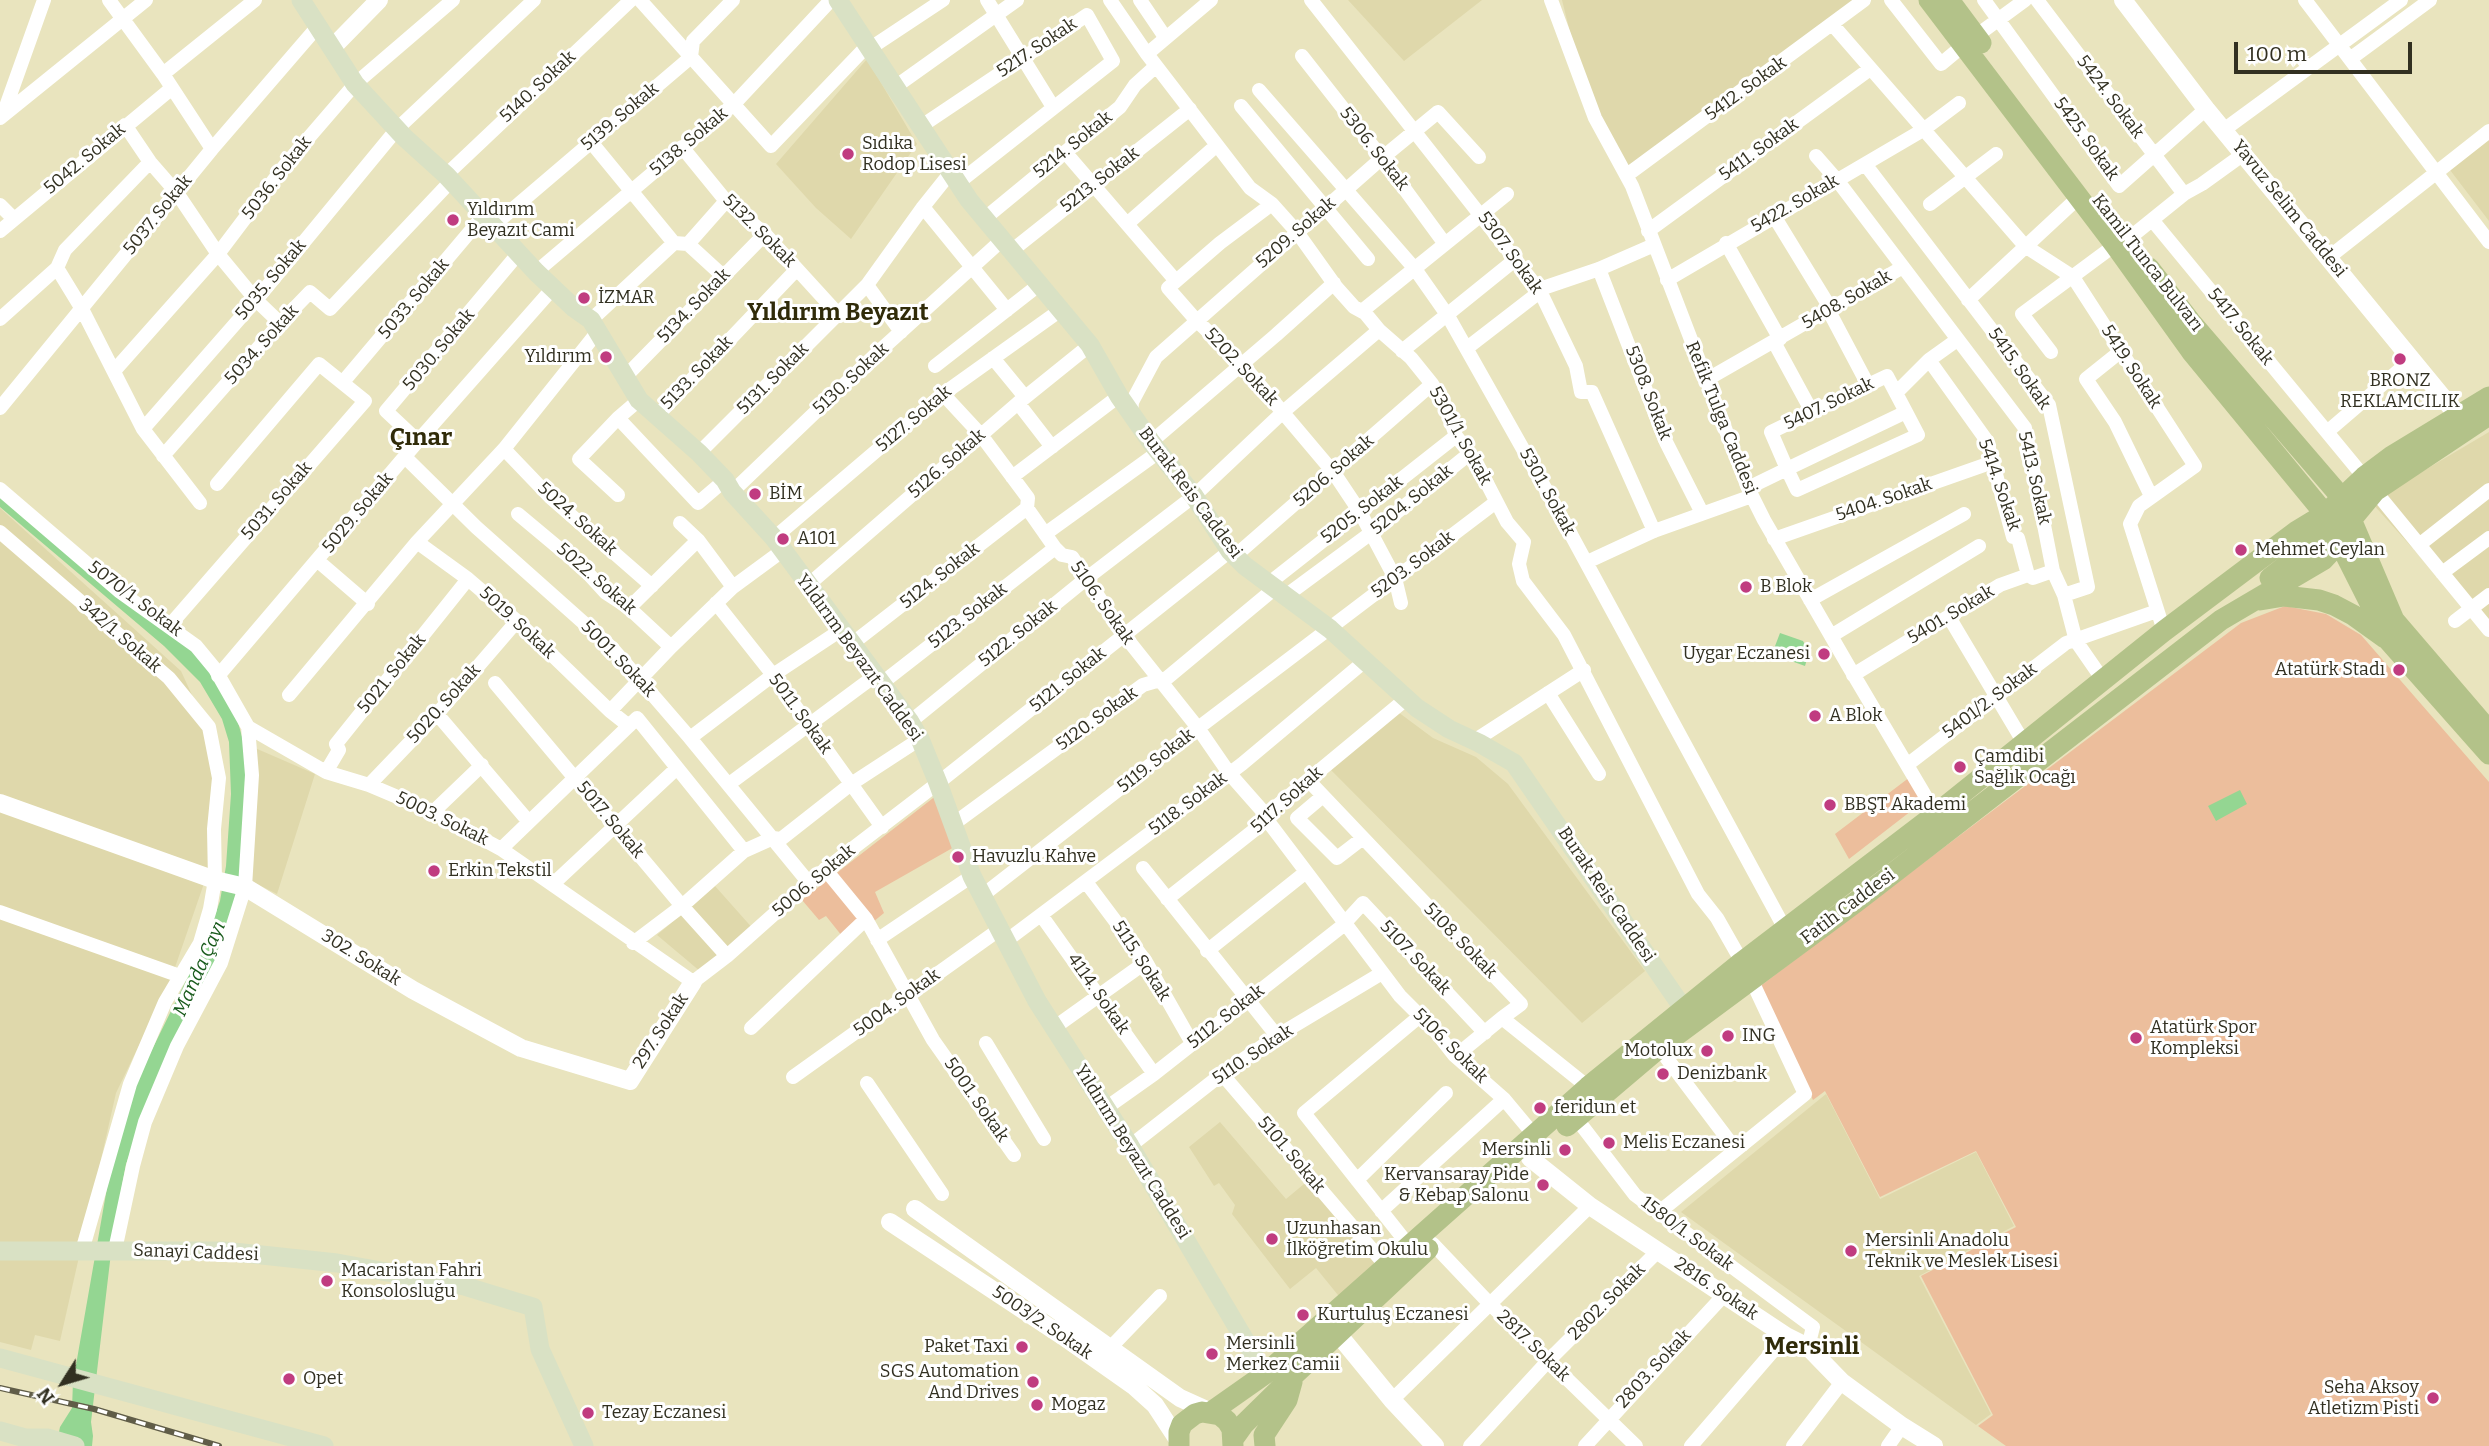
<!DOCTYPE html>
<html>
<head>
<meta charset="utf-8">
<style>
	body { margin:0 }
	#map { position:relative; width:2489px; height:1446px; overflow:hidden; background:#e9e4be; font-family:Bitter,serif }
	canvas { display:block }
	.north { position:absolute; left:28px; top:1348px; width:70px; height:70px; -webkit-text-stroke:5px #fff; paint-order:stroke; rotate:233deg; font-size:19px; font-weight:700; line-height:28px; text-align:center; color:#323021 }
	.north::after { content:''; display:block; margin:auto; width:24px; height:32px; background:#323021; clip-path:polygon(50% 0,100% 100%,50% 72%,0 100%) }
	.scale { position:absolute; left:2234px; top:42px; width:178px; height:32px; box-sizing:border-box; border:4px solid #323021; border-top:0; padding-left:9px; font-size:21px; line-height:24px; white-space:nowrap; color:#323021; -webkit-text-stroke:5px #fff; paint-order:stroke }
</style>
</head>
<body>
<div id="map">
<canvas width="2489" height="1446"></canvas>
<div class="north">N</div>
<div class="scale">100 m</div>
</div>
<script>
const ctx = document.querySelector('canvas').getContext('2d');
ctx.lineJoin = 'round';
function fillPath(path, color) {
  ctx.fillStyle = color;
  ctx.fill(path, 'evenodd');
}
function shape(rows) {
  const path = new Path2D();
  for (const r of rows) {
    path.moveTo(r[0], r[1]);
    for (let i = 2; i < r.length; i += 2) path.lineTo(r[i], r[i + 1]);
  }
  return path;
}
function strokePath(path, color, width, dash) {
  ctx.strokeStyle = color;
  ctx.lineWidth = width;
  ctx.lineCap = dash ? 'butt' : 'round';
  ctx.setLineDash(dash || []);
  ctx.stroke(path);
}
function drawText(font, color, halo, rows, align = 'center') {
  ctx.font = font + ' Bitter,serif';
  ctx.lineWidth = 6;
  ctx.setLineDash([]);
  ctx.textBaseline = 'middle';
  ctx.strokeStyle = halo;
  ctx.fillStyle = color;
  for (const [text, x, y, turn = 0] of rows) {
    ctx.save();
    ctx.translate(x, y);
    ctx.rotate((+turn || 0) * Math.PI / 180);
    ctx.textAlign = isNaN(turn) ? turn : align;
    if (halo) ctx.strokeText(text, 0, 0);
    ctx.fillText(text, 0, 0);
    ctx.restore();
  }
}
fillPath(shape([
	[1348,0,1482,0,1404,61],
	[1562,0,1859,0,1630,175,1584,88],
	[867,59,917,144,851,239,816,208,776,164],
	[2489,140,2489,221,2450,170],
	[2489,432,2489,633,2371,502],
	[0,508,181,671,218,752,210,866,171,979,116,1093,60,1341,35,1335,31,1350,0,1342],
	[1398,712,1433,738,1476,757,1508,784,1645,971,1582,1023,1330,769],
	[255,748,315,774,277,894,249,880],
	[715,886,755,931,701,972,657,935],
	[1826,1094,1880,1199,1976,1152,2014,1226,1919,1276,1991,1414,1976,1425,1681,1212],
	[1220,1122,1286,1199,1310,1179,1381,1265,1342,1300,1316,1268,1290,1289,1232,1214,1235,1205,1219,1183,1214,1186,1189,1147]
]), '#dfd8ab');
fillPath(shape([
	[2285,606,2326,614,2361,635,2489,782,2489,1446,2006,1446,1978,1426,1993,1415,1921,1276,2016,1227,1976,1151,1880,1197,1825,1091,1813,1100,1759,987,2241,623],
	[1910,777,1924,801,1849,859,1835,834],
	[937,795,956,846,875,892,884,913,873,922,842,936,826,916,819,920,802,900]
]), '#ecbe9c');
fillPath(shape([
	[0,488,208,665,234,708,246,751,242,871,219,957,152,1093,126,1164,113,1236,91,1422,93,1436,92,1446,56,1446,60,1427,72,1408,73,1382,111,1165,138,1078,206,940,220,901,226,866,231,794,229,742,222,719,200,682,164,646,0,507],
	[1780,633,1803,641,1809,652,1805,666,1772,654],
	[2240,790,2247,804,2216,821,2208,806]
]), '#94d692');
strokePath(shape([
	[109,0,163,74,212,149],
	[640,0,771,146,867,46],
	[987,0,1053,107],
	[1110,0,1147,54,1250,188,1272,204,1297,232,1337,288,1354,307,1365,313,1379,330,1411,358,1432,384,1445,405,1456,436,1475,460,1507,522,1524,542,1519,564,1523,581,1564,635,1698,894,1717,918,1742,962],
	[1140,0,1165,37],
	[1311,0,1540,291,1576,366,1581,392,1592,392,1654,531],
	[1551,0,1595,118,1632,186,1748,488,1764,520,1849,667,1936,814],
	[1891,0,1941,64,1965,44],
	[1984,0,2119,186,2206,109],
	[2037,0,2184,194],
	[2305,0,2489,242],
	[1832,24,2025,246,2073,277,2195,466,2139,506,2130,524,2164,631],
	[1976,36,2025,0],
	[869,49,943,0],
	[1147,54,1211,0],
	[1302,56,1382,158,1445,244],
	[2350,59,2430,0],
	[163,74,255,0],
	[895,87,1017,0],
	[1259,90,1415,269,1448,316,1568,529,1785,929],
	[1241,106,1368,259],
	[3,115,44,0],
	[0,118,146,0],
	[125,125,150,162,177,193,218,254,256,300,280,323],
	[920,127,1087,15,1113,61,958,183],
	[2225,129,2401,0],
	[591,142,674,243,688,244,723,276],
	[682,147,726,201,765,234,838,314],
	[1065,152,1176,281],
	[1865,164,2049,405,2088,587,2064,595],
	[446,175,631,0],
	[1627,175,1864,0],
	[1272,204,1220,243,1168,288,1196,320,1242,364,1334,473,1360,512,1395,578,1401,603],
	[1930,204,1996,154],
	[0,205,14,219],
	[923,207,1007,310],
	[1774,216,1829,306,1831,315,1868,385],
	[984,219,1120,107,1135,85,1156,66],
	[2153,221,2364,477],
	[1127,224,1217,145],
	[494,225,691,57,693,41,733,0],
	[0,231,172,88],
	[1648,231,1870,69],
	[2127,240,2184,194,2202,184,2245,153],
	[1726,243,1780,339],
	[688,244,726,201],
	[1010,252,1190,109],
	[2328,258,2489,131],
	[1903,267,2025,428,2053,571,2064,595,2076,641,2103,680],
	[57,268,82,309,143,429,200,503],
	[1599,269,1666,442,1702,513],
	[536,272,734,104,831,0],
	[1667,280,1923,130,1959,103],
	[867,285,901,332],
	[1968,300,2079,197],
	[1362,311,1507,194],
	[0,319,57,268,65,250,150,162],
	[591,320,674,243],
	[1957,340,1929,360,1987,441,2013,537,2018,538,2028,575],
	[1774,342,1812,412],
	[1467,348,1546,287,1599,269,1654,245],
	[1402,351,1516,259],
	[2121,351,2086,379,2115,422,2151,496],
	[2051,352,2022,314,2115,245],
	[993,358,1025,397],
	[935,366,1040,284],
	[114,371,218,254,286,164,355,84,453,0],
	[624,378,765,234],
	[1706,380,1903,267,1837,180,1816,156],
	[343,382,484,215],
	[1896,393,1929,360],
	[943,394,981,435,1028,498,1027,508,1055,548,1062,555,1072,557,1124,635,1198,728,1229,773,1266,815],
	[1018,403,1052,447],
	[0,408,212,149,319,25],
	[1131,413,1132,402,1156,357,1382,158,1438,112,1479,157],
	[656,417,797,269],
	[618,418,698,503,725,480],
	[143,429,256,300,397,129,534,0],
	[2327,432,2411,360],
	[418,441,386,411,518,254],
	[1151,442,1276,335,1334,283],
	[504,449,550,497,652,586],
	[699,453,867,285,923,207,951,172],
	[163,456,280,323,310,292,330,309,451,181],
	[405,457,476,527,613,649,690,738,809,883],
	[1012,477,1119,396],
	[1748,488,1787,469,1906,412,1918,435,1797,490,1787,469,1771,432,1868,385,1887,376,1906,412],
	[0,489,119,591,196,646,215,669,248,727,252,775,245,887,221,963,177,1046,145,1122,133,1166,115,1250],
	[2375,491,2489,630],
	[732,492,874,356,1002,240],
	[618,495,579,459,618,418,639,400],
	[518,514,585,570,606,593,629,608,671,647],
	[680,523,698,540,733,587],
	[0,532,169,678,209,727,219,778,214,829,215,880,210,909,200,943,165,1002,130,1084,82,1251],
	[1045,534,1160,451],
	[774,538,943,394,1062,309],
	[1774,539,1993,462],
	[417,542,468,579,517,621,610,711],
	[2419,545,2489,490],
	[1235,556,1432,384],
	[318,561,368,604],
	[1587,562,1654,531,1752,496],
	[2442,573,2489,538],
	[1268,584,1456,436],
	[807,586,1018,403,1090,345],
	[1287,595,1371,533,1469,454],
	[1810,600,1964,514],
	[716,603,773,675,882,827],
	[629,608,698,540],
	[1949,617,2024,743],
	[2455,621,2489,595],
	[170,625,365,401,319,364,217,484],
	[1831,636,1979,546],
	[853,643,1027,508],
	[1853,675,2000,585,2028,575,2033,578,2053,571],
	[218,676,418,441,554,287],
	[495,683,682,906,727,956],
	[882,683,1055,548],
	[1548,693,1599,774],
	[289,695,417,542,504,449,599,330],
	[437,714,529,822],
	[910,722,1087,578,1194,496,1283,412,1379,330],
	[629,726,610,711,671,647,733,587,782,551],
	[248,727,326,772,369,785,433,812,501,849,693,982,727,956,818,875,938,783,1230,551],
	[690,738,773,675,841,630],
	[1474,741,1584,670],
	[1907,765,2066,643,2157,611],
	[326,772,339,750,336,744,468,579],
	[1308,780,1521,1004,1502,1018,1588,1087],
	[729,784,876,675],
	[369,785,437,714,517,621],
	[1323,796,1297,818,1337,858,1363,838],
	[433,812,482,765],
	[1267,820,1400,996,1436,1032,1454,1055,1504,1099,1534,1135],
	[952,825,1143,685,1167,678,1274,589],
	[501,849,637,718,744,851],
	[1143,868,1277,1036],
	[825,869,866,919,933,1040,1014,1155],
	[1086,882,1146,962,1192,1043],
	[553,884,677,768],
	[983,895,1181,741,1496,502],
	[1167,899,1267,820,1266,815,1406,699],
	[0,912,180,976],
	[1041,915,1154,1074],
	[877,940,972,876],
	[1006,941,1242,764,1365,661],
	[633,943,682,906,744,851,773,838,781,839,851,784,920,739],
	[1207,951,1306,872],
	[1055,1027,1146,962],
	[751,1028,866,919],
	[986,1043,1044,1139],
	[1659,1048,1736,1150],
	[1457,1055,1502,1018],
	[1222,1074,1387,1267],
	[793,1077,1000,929],
	[867,1083,942,1194],
	[1106,1108,1154,1074,1341,927,1363,903,1485,1033],
	[1571,1115,1576,1118,1635,1195,1813,1327,1808,1347],
	[1130,1146,1222,1074,1277,1036,1382,973],
	[1357,1180,1446,1093],
	[1381,1211,1504,1099],
	[1658,1213,1805,1094,1751,979],
	[1433,1244,1489,1303,1636,1446],
	[1410,1247,1304,1113,1420,1016],
	[1110,1356,1111,1347,1160,1296],
	[1392,1400,1590,1206],
	[1470,1446,1548,1361,1659,1250],
	[1585,1446,1725,1294],
	[1691,1446,1786,1336],
	[1793,1446,1842,1382],
	[1888,1446,1902,1426]
]), '#fff', 14);
strokePath(shape([
	[2123,0,2206,109,2458,416],
	[333,47,379,0],
	[0,803,215,880,245,887,413,990,521,1048,630,1081,693,982],
	[1530,1158,1590,1206,1786,1336,1808,1347,1842,1382,1902,1426,1934,1446],
	[915,1209,1180,1398,1211,1412],
	[890,1222,1064,1337,1135,1387,1155,1405,1178,1440],
	[1338,1334,1392,1400,1435,1446]
]), '#fff', 18);
strokePath(shape([
	[301,0,355,84,404,137,446,175,536,272,574,308,591,320,639,400,699,453,725,480,732,492,774,538,910,722,920,739,938,783,972,876,1037,1001,1130,1146,1265,1374],
	[838,0,969,200,1090,345,1119,396,1151,442,1194,496,1230,551,1245,566,1330,629,1417,708,1449,729,1479,743,1514,763,1683,1008,1682,1024],
	[0,1251,224,1251,337,1263,464,1286,533,1307,540,1349,584,1446],
	[0,1358,324,1446],
	[0,1431,25,1438,48,1438,75,1446]
]), '#d9e1c4', 19);
strokePath(shape([
	[1929,0,2115,245,2191,351,2325,514,2389,641,2489,754],
	[1949,0,1981,43],
	[2149,268,2190,321,2342,498,2394,620,2489,731],
	[2270,578,2314,544,2337,513],
	[2260,600,2284,596,2319,600,2334,605,2353,615,2385,638],
	[1567,1126,1659,1048,1856,902,2221,620,2323,560,2339,543,2351,520,2375,491,2489,415],
	[1211,1412,1265,1374,1588,1087,1742,962,1936,814,2164,631,2297,531,2325,514,2364,477,2392,456,2489,397],
	[1234,1438,1244,1424,1294,1375,1428,1249],
	[1179,1446,1179,1432,1182,1424,1195,1414,1202,1412,1220,1415,1227,1421,1232,1429,1233,1446],
	[1265,1446,1264,1435,1287,1400,1292,1382]
]), '#b3c289', 21);
const rail = shape([
	[0,1388,94,1409,219,1446]
]);
strokePath(rail, '#605d48', 6);
strokePath(rail, '#fff', 3.5, [10]);
for (const [x, y, r, color] of [
	[848,154,7,"#c03c80"],
	[453,220,7,"#c03c80"],
	[584,298,7,"#c03c80"],
	[606,357,7,"#c03c80"],
	[2400,359,7,"#c03c80"],
	[755,494,7,"#c03c80"],
	[783,539,7,"#c03c80"],
	[2241,550,7,"#c03c80"],
	[1746,587,7,"#c03c80"],
	[1824,654,7,"#c03c80"],
	[2399,670,7,"#c03c80"],
	[1815,716,7,"#c03c80"],
	[1960,767,7,"#c03c80"],
	[1830,805,7,"#c03c80"],
	[958,857,7,"#c03c80"],
	[434,871,7,"#c03c80"],
	[1728,1036,7,"#c03c80"],
	[2136,1038,7,"#c03c80"],
	[1707,1051,7,"#c03c80"],
	[1663,1074,7,"#c03c80"],
	[1540,1108,7,"#c03c80"],
	[1609,1143,7,"#c03c80"],
	[1565,1150,7,"#c03c80"],
	[1543,1185,7,"#c03c80"],
	[1272,1239,7,"#c03c80"],
	[1851,1251,7,"#c03c80"],
	[327,1281,7,"#c03c80"],
	[1303,1315,7,"#c03c80"],
	[1022,1347,7,"#c03c80"],
	[1212,1354,7,"#c03c80"],
	[289,1379,7,"#c03c80"],
	[1033,1382,7,"#c03c80"],
	[2433,1398,7,"#c03c80"],
	[1037,1405,7,"#c03c80"],
	[588,1413,7,"#c03c80"]
]) {
  const dot = new Path2D();
  dot.arc(x, y, r, 0, 2 * Math.PI);
  ctx.fillStyle = color;
  ctx.fill(dot);
  strokePath(dot, '#fff', 2.5);
}
drawText('18px', '#323021', '#fff', [
	["5217. Sokak",1037,48,-34],
	["5140. Sokak",538,87,-43],
	["5412. Sokak",1746,89,-36],
	["5424. Sokak",2110,97,53],
	["5139. Sokak",620,117,-40],
	["5425. Sokak",2086,139,54],
	["5138. Sokak",689,142,-40],
	["5214. Sokak",1073,145,-39],
	["5306. Sokak",1374,149,52],
	["5411. Sokak",1759,150,-36],
	["5042. Sokak",85,159,-40],
	["5036. Sokak",277,178,-52],
	["5213. Sokak",1100,180,-38],
	["5422. Sokak",1795,204,-30],
	["Yavuz Selim Caddesi",2289,209,51],
	["5037. Sokak",158,215,-51],
	["5132. Sokak",759,231,45],
	["5209. Sokak",1296,233,-41],
	["5307. Sokak",1510,253,54],
	["Kamil Tunca Bulvarı",2147,263,52],
	["5035. Sokak",271,280,-50],
	["5033. Sokak",414,299,-50],
	["5408. Sokak",1847,300,-30],
	["5134. Sokak",694,306,-46],
	["5417. Sokak",2240,327,51],
	["5034. Sokak",262,345,-48],
	["5030. Sokak",439,350,-50],
	["5202. Sokak",1241,367,47],
	["5419. Sokak",2131,367,57],
	["5415. Sokak",2019,369,55],
	["5133. Sokak",697,373,-46],
	["5131. Sokak",773,379,-45],
	["5130. Sokak",851,379,-43],
	["5308. Sokak",1648,393,69],
	["5407. Sokak",1829,404,-26],
	["Refik Tulga Caddesi",1721,418,68],
	["5127. Sokak",914,419,-40],
	["5301/1. Sokak",1460,436,61],
	["5126. Sokak",947,464,-41],
	["5206. Sokak",1334,471,-41],
	["5413. Sokak",2034,478,77],
	["5414. Sokak",1999,485,71],
	["5301. Sokak",1547,492,61],
	["Burak Reis Caddesi",1190,493,53],
	["5204. Sokak",1412,500,-39],
	["5404. Sokak",1884,500,-19],
	["5031. Sokak",277,501,-49],
	["5205. Sokak",1362,510,-38],
	["5029. Sokak",358,513,-50],
	["5024. Sokak",577,519,42],
	["5203. Sokak",1413,565,-37],
	["5124. Sokak",940,576,-38],
	["5022. Sokak",596,579,41],
	["5070/1. Sokak",135,599,37],
	["5106. Sokak",1102,603,55],
	["5401. Sokak",1951,615,-31],
	["5123. Sokak",968,616,-38],
	["5019. Sokak",517,623,43],
	["5122. Sokak",1018,634,-39],
	["342/1. Sokak",120,636,41],
	["Yıldırım Beyazıt Caddesi",859,658,54],
	["5001. Sokak",618,659,46],
	["5021. Sokak",392,674,-51],
	["5121. Sokak",1068,680,-39],
	["5401/2. Sokak",1990,701,-37],
	["5020. Sokak",444,704,-48],
	["5011. Sokak",800,714,54],
	["5120. Sokak",1097,719,-36],
	["5119. Sokak",1156,761,-38],
	["5117. Sokak",1287,800,-42],
	["5118. Sokak",1188,804,-37],
	["5003. Sokak",442,819,26],
	["5017. Sokak",610,820,50],
	["5006. Sokak",814,881,-40],
	["Burak Reis Caddesi",1606,895,56],
	["Fatih Caddesi",1848,907,-37],
	["5108. Sokak",1460,941,46],
	["302. Sokak",361,958,32],
	["5107. Sokak",1415,958,47],
	["5115. Sokak",1141,961,57],
	["4114. Sokak",1098,994,55],
	["5004. Sokak",897,1003,-36],
	["5112. Sokak",1226,1017,-38],
	["297. Sokak",661,1031,-57],
	["5106. Sokak",1450,1046,45],
	["5110. Sokak",1253,1055,-34],
	["5001. Sokak",976,1100,55],
	["Yıldırım Beyazıt Caddesi",1132,1152,58],
	["5101. Sokak",1291,1155,50],
	["1580/1. Sokak",1687,1234,37],
	["Sanayi Caddesi",196,1253,2],
	["2816. Sokak",1716,1289,34],
	["2802. Sokak",1607,1302,-45],
	["5003/2. Sokak",1042,1323,34],
	["2817. Sokak",1533,1346,44],
	["2803. Sokak",1654,1369,-47]
]);
drawText('18px', '#323021', '#fff', [
	["Sıdıka",862,144],
	["Rodop Lisesi",862,165],
	["Yıldırım",467,210],
	["Beyazıt Cami",467,231],
	["İZMAR",598,298],
	["Yıldırım",592,357,"right"],
	["BRONZ",2400,381,"center"],
	["REKLAMCILIK",2400,402,"center"],
	["BİM",769,494],
	["A101",797,539],
	["Mehmet Ceylan",2255,550],
	["B Blok",1760,587],
	["Uygar Eczanesi",1810,654,"right"],
	["Atatürk Stadı",2385,670,"right"],
	["A Blok",1829,716],
	["Çamdibi",1974,757],
	["Sağlık Ocağı",1974,778],
	["BBŞT Akademi",1844,805],
	["Havuzlu Kahve",972,857],
	["Erkin Tekstil",448,871],
	["Atatürk Spor",2150,1028],
	["Kompleksi",2150,1049],
	["ING",1742,1036],
	["Motolux",1693,1051,"right"],
	["Denizbank",1677,1074],
	["feridun et",1554,1108],
	["Melis Eczanesi",1623,1143],
	["Mersinli",1551,1150,"right"],
	["Kervansaray Pide",1529,1175,"right"],
	["& Kebap Salonu",1529,1196,"right"],
	["Uzunhasan",1286,1229],
	["İlköğretim Okulu",1286,1250],
	["Mersinli Anadolu",1865,1241],
	["Teknik ve Meslek Lisesi",1865,1262],
	["Macaristan Fahri",341,1271],
	["Konsolosluğu",341,1292],
	["Kurtuluş Eczanesi",1317,1315],
	["Mersinli",1226,1344],
	["Merkez Camii",1226,1365],
	["Paket Taxi",1008,1347,"right"],
	["SGS Automation",1019,1372,"right"],
	["And Drives",1019,1393,"right"],
	["Opet",303,1379],
	["Seha Aksoy",2419,1388,"right"],
	["Atletizm Pisti",2419,1409,"right"],
	["Mogaz",1051,1405],
	["Tezay Eczanesi",602,1413]
], 'left');
drawText('italic 19px', '#195b1c', '#fff', [
	["Manda Çayı",200,969,-66]
]);
drawText('bold 24px', '#302b09', '#fff', [
	["Yıldırım Beyazıt",838,313],
	["Çınar",421,438],
	["Mersinli",1812,1347]
]);
</script>
</body>
</html>
